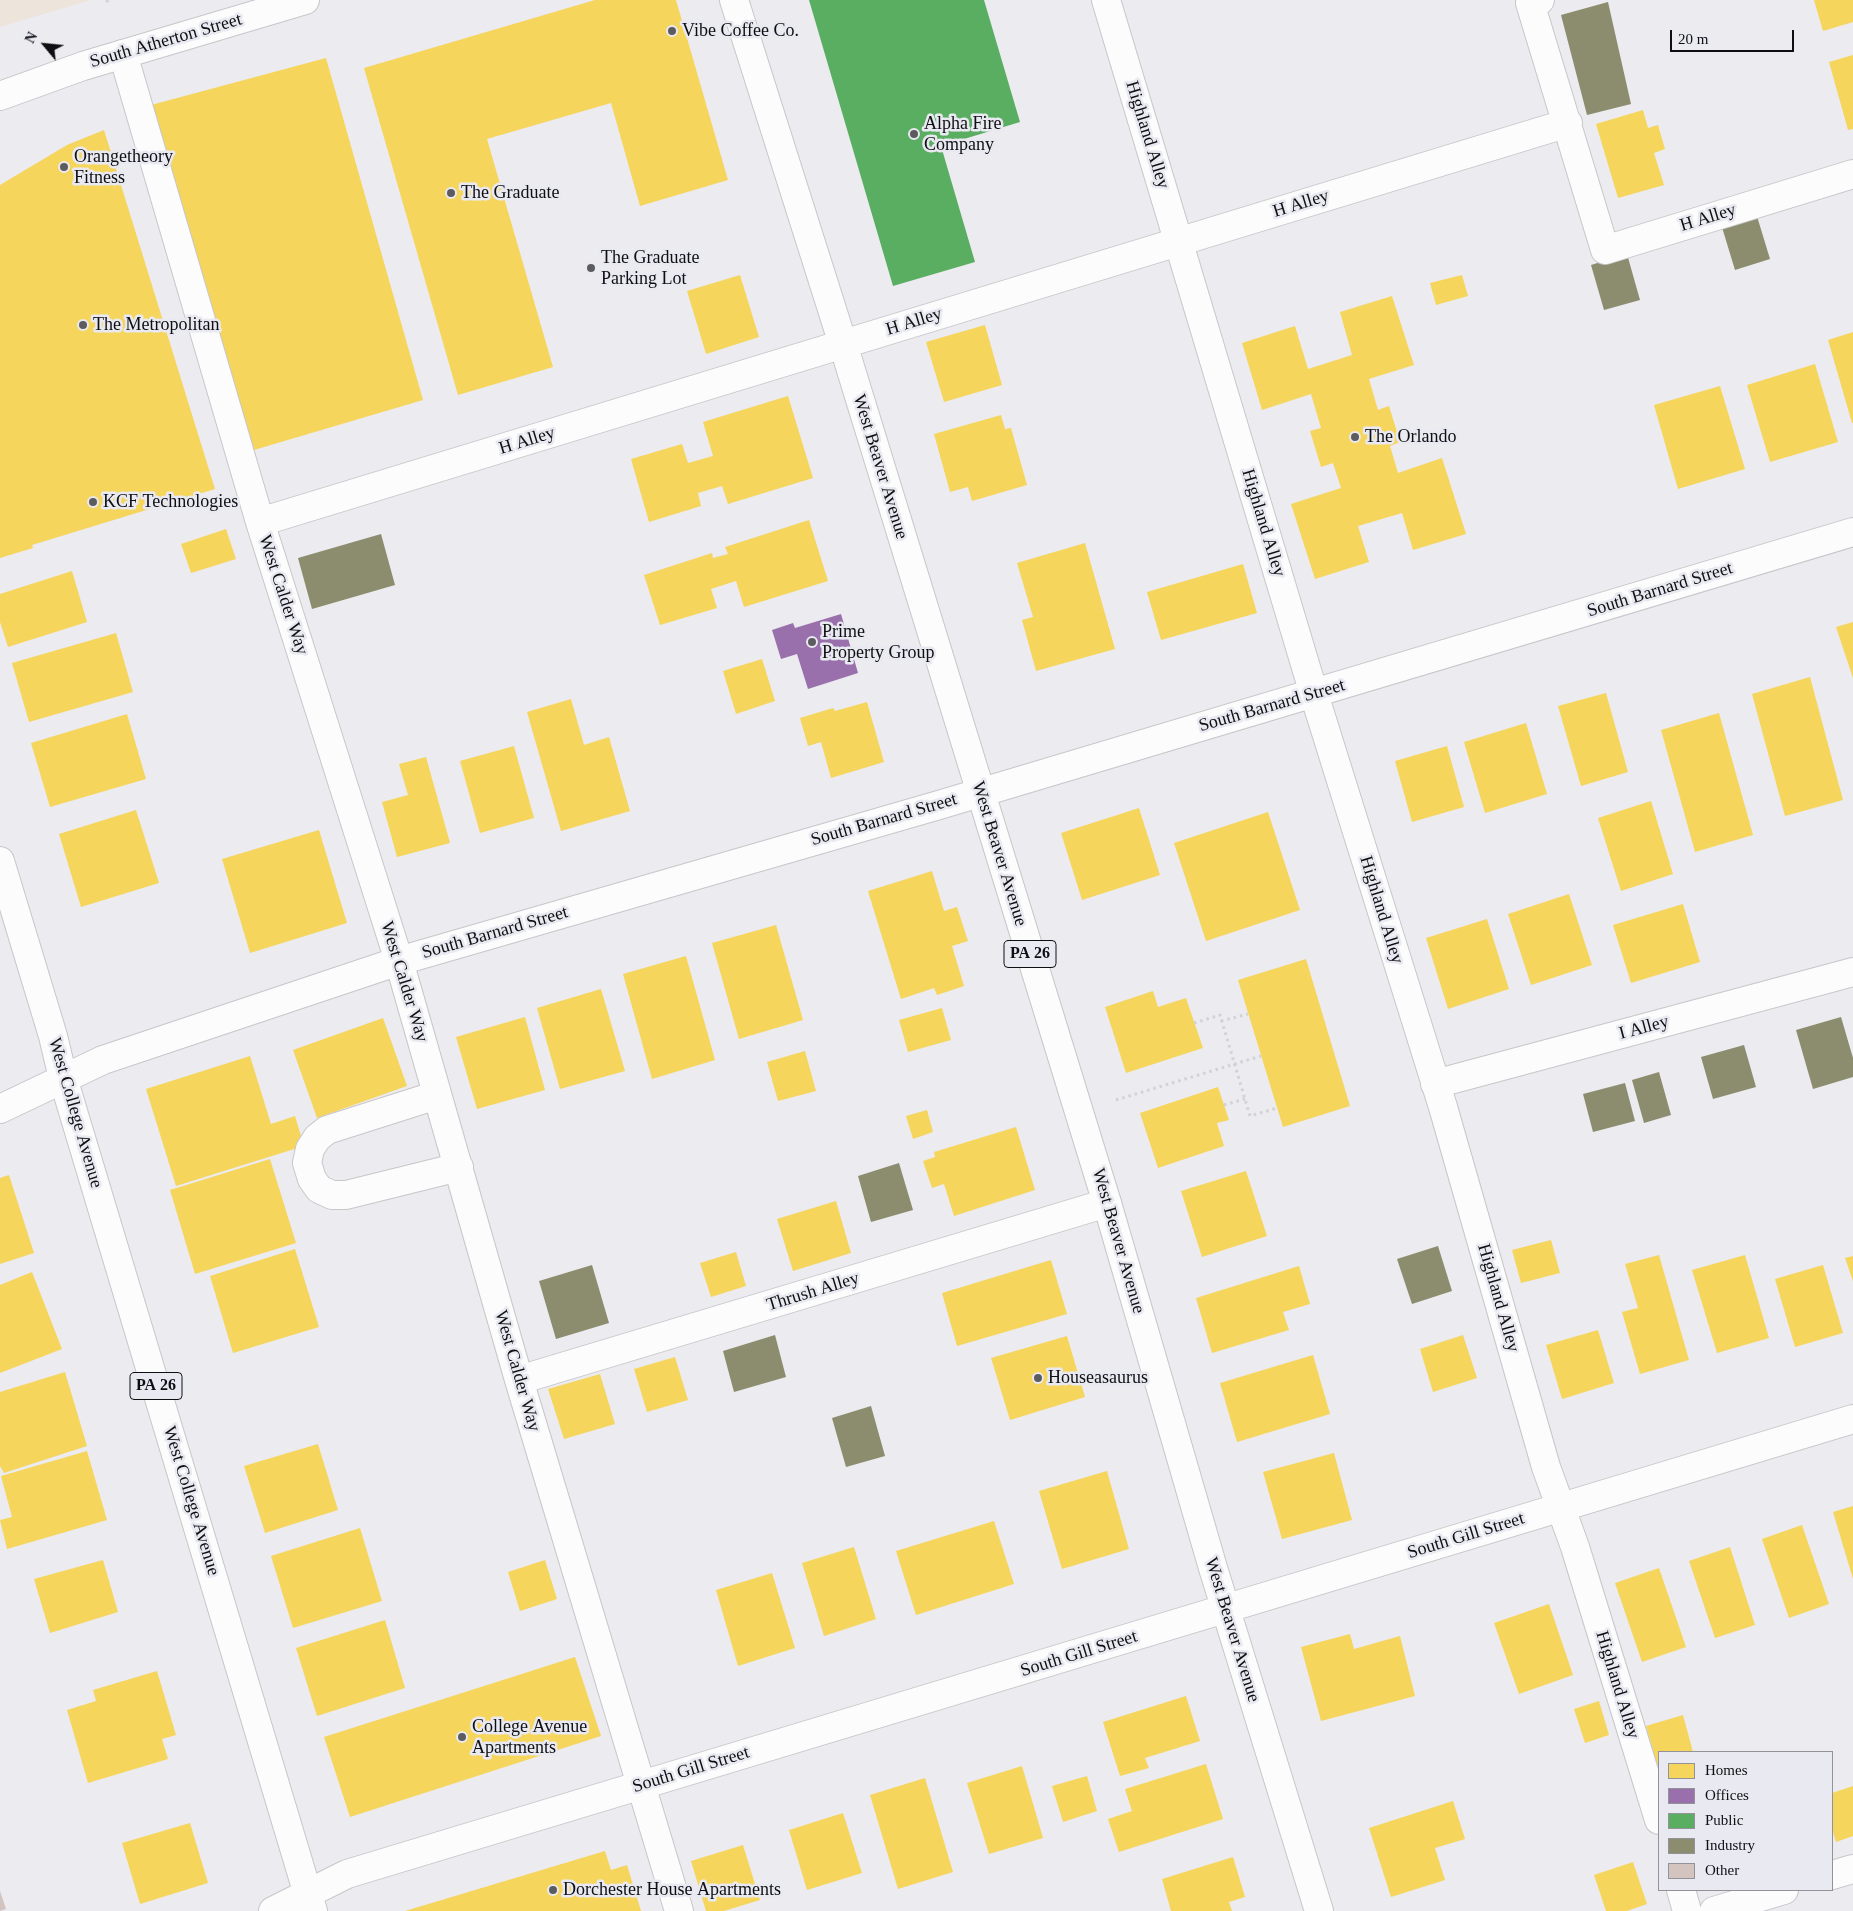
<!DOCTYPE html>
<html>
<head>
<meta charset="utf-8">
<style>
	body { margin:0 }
	#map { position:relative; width:1853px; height:1911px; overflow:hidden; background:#ebebf0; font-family:Georgia,serif }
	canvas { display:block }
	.legend { position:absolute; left:1658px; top:1751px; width:175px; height:140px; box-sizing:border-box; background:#e9e9f2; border:1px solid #929298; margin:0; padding:6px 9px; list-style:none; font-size:15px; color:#0f0f12 }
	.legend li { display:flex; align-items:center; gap:10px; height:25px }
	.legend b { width:25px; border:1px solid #929298 }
	.north { position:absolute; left:20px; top:20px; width:50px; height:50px; -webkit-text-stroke:4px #e9e9f2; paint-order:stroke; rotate:298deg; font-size:14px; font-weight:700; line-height:20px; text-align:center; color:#0f0f12 }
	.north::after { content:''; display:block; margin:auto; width:18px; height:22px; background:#0f0f12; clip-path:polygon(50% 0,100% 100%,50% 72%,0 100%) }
	.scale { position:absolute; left:1670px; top:30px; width:124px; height:22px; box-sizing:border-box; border:2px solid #0f0f12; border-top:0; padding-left:6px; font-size:15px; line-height:18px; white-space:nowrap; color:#0f0f12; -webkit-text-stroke:4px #e9e9f2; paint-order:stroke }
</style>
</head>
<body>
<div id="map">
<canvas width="1853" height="1911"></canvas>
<ul class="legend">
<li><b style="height:14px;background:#f6d55c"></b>Homes</li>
<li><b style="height:14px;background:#9970ab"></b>Offices</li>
<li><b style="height:14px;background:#5aae61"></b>Public</li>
<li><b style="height:14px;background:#8c8c6e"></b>Industry</li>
<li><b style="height:14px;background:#d3c4c0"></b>Other</li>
</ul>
<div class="north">N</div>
<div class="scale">20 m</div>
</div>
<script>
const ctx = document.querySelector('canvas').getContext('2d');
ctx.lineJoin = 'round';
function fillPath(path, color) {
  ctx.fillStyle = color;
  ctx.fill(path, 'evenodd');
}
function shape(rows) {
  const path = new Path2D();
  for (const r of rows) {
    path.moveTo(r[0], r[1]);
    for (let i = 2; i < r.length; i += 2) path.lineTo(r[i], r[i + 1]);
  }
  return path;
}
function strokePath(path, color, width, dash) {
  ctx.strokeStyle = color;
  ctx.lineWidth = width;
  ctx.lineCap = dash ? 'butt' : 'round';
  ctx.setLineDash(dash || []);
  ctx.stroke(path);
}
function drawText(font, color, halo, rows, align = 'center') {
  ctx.font = font + ' Georgia,serif';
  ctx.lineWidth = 5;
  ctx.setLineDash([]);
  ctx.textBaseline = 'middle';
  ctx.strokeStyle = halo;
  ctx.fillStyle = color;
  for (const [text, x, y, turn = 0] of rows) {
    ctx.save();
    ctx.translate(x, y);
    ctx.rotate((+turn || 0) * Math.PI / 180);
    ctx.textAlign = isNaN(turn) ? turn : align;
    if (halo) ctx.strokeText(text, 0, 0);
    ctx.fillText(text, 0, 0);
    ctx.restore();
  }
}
fillPath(shape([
	[0,0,91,0,0,27]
]), '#ede4dc');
fillPath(shape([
	[595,0,676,0,728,180,640,206,611,103,487,139,553,367,458,395,364,68],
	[1814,0,1853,0,1853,22,1823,31],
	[1853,55,1853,129,1848,130,1829,62],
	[326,58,423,400,254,450,151,105],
	[1643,110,1648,128,1658,125,1665,149,1654,153,1664,185,1618,198,1596,124],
	[104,130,215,489,32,545,33,548,0,558,0,185,67,145],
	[740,275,759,337,706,354,687,291],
	[1462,275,1468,296,1436,305,1430,283],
	[1392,296,1414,365,1369,379,1378,410,1389,406,1400,442,1390,446,1398,473,1442,458,1466,534,1413,550,1402,513,1358,526,1369,562,1315,579,1291,504,1341,488,1333,463,1321,467,1310,431,1321,428,1311,394,1262,410,1242,343,1295,326,1308,369,1352,355,1340,312],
	[985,325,1002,385,944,402,926,342],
	[1853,332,1853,423,1852,423,1828,340],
	[1815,364,1838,442,1770,462,1747,385],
	[1720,386,1745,469,1678,489,1654,405],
	[788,396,813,478,728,504,722,486,698,493,701,506,649,522,631,459,682,444,688,463,713,456,703,422],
	[1001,415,1005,429,1011,428,1027,485,972,501,968,487,950,492,934,434],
	[809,520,828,581,744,607,736,581,711,589,717,608,660,625,644,575,712,553,713,558,728,554,725,547],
	[226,529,236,559,191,573,181,544],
	[1085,543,1115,649,1036,671,1022,620,1033,617,1017,563],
	[1243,564,1257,613,1161,640,1147,592],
	[72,571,87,622,8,647,0,622,0,594],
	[1853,622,1853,678,1836,627],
	[116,633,133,692,29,722,12,663],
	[762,659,775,701,736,714,723,671],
	[1810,677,1843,800,1785,816,1752,694],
	[1606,693,1628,772,1581,786,1558,706],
	[571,699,584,745,609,737,630,811,561,831,527,712],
	[867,702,884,762,831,778,821,742,808,746,800,718,833,708,835,711],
	[1719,713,1753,835,1695,852,1661,730],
	[127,714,146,779,50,807,31,743],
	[1526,723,1547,794,1485,813,1464,742],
	[514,746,534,818,480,833,460,761],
	[1447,746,1464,807,1412,822,1395,761],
	[426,757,450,843,397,857,382,802,408,795,399,764],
	[1651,801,1673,874,1621,891,1598,818],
	[1139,808,1160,875,1082,900,1061,833],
	[136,810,159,883,81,907,59,834],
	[1268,812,1300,910,1206,941,1174,843],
	[319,830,347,923,250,953,222,859],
	[932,871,944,911,957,907,968,941,952,946,964,986,937,995,934,988,901,999,868,891],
	[1569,894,1592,965,1531,985,1508,914],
	[1683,904,1700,962,1631,983,1613,925],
	[1487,919,1509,989,1448,1009,1426,938],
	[776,925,803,1020,739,1039,712,943],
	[686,956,715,1060,652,1079,623,974],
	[1306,959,1350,1106,1283,1127,1238,980],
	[601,989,625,1071,560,1089,537,1008],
	[1153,991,1158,1007,1186,998,1203,1048,1126,1073,1105,1007],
	[942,1008,951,1040,908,1052,899,1020],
	[525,1017,545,1090,477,1109,456,1037],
	[383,1018,407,1086,317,1118,293,1050],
	[805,1051,816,1091,778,1101,767,1062],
	[250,1056,271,1124,295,1116,304,1146,176,1186,146,1089],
	[1218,1087,1229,1120,1217,1123,1224,1146,1158,1168,1140,1113],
	[927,1110,933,1132,913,1139,906,1116],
	[1016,1127,1035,1190,954,1216,944,1184,932,1188,923,1161,935,1157,934,1152],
	[270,1159,296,1243,195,1274,170,1190],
	[1246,1171,1267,1236,1202,1257,1181,1191],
	[9,1175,34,1253,0,1264,0,1178],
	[836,1201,851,1253,793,1271,777,1219],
	[1551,1240,1560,1273,1521,1283,1512,1250],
	[295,1249,319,1327,233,1353,210,1276],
	[736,1252,746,1286,711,1297,700,1263],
	[1659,1255,1689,1360,1640,1374,1622,1312,1638,1308,1625,1264],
	[1745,1255,1769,1338,1717,1353,1692,1270],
	[1853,1256,1853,1281,1845,1258],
	[1051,1260,1067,1314,957,1346,942,1293],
	[1823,1265,1843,1333,1795,1347,1775,1279],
	[1299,1266,1310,1304,1283,1312,1289,1330,1212,1353,1196,1298],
	[32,1272,62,1349,0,1373,0,1285],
	[1598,1330,1614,1383,1562,1399,1546,1345],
	[1463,1335,1477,1378,1433,1392,1420,1349],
	[1067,1336,1085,1397,1010,1420,991,1358],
	[1313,1355,1330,1414,1237,1442,1220,1383],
	[675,1357,688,1400,647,1412,634,1369],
	[65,1372,87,1446,4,1473,0,1466,0,1392],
	[600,1374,615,1424,564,1439,548,1389],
	[318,1444,338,1510,265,1533,244,1466],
	[87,1451,107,1520,7,1549,0,1520,12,1517,1,1476],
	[1334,1453,1352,1520,1282,1539,1263,1472],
	[1107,1471,1129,1549,1062,1569,1039,1491],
	[1853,1506,1853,1579,1833,1512],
	[994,1521,1014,1584,916,1615,896,1551],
	[1802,1525,1829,1604,1789,1618,1762,1539],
	[360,1528,382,1601,293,1628,271,1556],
	[854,1547,876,1619,824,1636,802,1563],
	[1730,1547,1755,1625,1715,1638,1689,1561],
	[103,1560,118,1612,50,1633,34,1579],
	[545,1560,557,1599,520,1611,508,1572],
	[1659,1568,1686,1647,1642,1662,1615,1583],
	[772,1573,795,1648,738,1666,716,1590],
	[1549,1604,1573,1675,1519,1694,1494,1623],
	[385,1620,405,1688,317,1716,296,1648],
	[1350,1634,1354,1649,1400,1636,1415,1696,1321,1721,1301,1647],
	[575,1657,601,1736,350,1817,324,1737],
	[157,1671,176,1735,162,1739,168,1759,88,1783,67,1710,96,1701,93,1690],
	[1186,1696,1200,1741,1145,1758,1149,1768,1120,1776,1103,1722],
	[1599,1701,1609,1735,1585,1743,1574,1709],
	[1683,1715,1693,1752,1659,1752,1659,1764,1657,1765,1646,1726],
	[1206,1764,1223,1819,1119,1852,1108,1819,1132,1811,1125,1789],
	[1022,1766,1043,1838,989,1854,967,1783],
	[1087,1776,1097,1811,1063,1822,1052,1786],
	[925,1778,953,1872,898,1889,870,1795],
	[1853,1786,1853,1836,1836,1842,1832,1829,1832,1793],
	[1453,1801,1465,1839,1435,1848,1445,1880,1391,1897,1369,1828],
	[843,1813,862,1873,807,1890,789,1830],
	[190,1823,208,1883,140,1904,122,1843],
	[743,1845,760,1900,724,1911,706,1911,691,1861],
	[605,1851,611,1870,627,1865,641,1911,405,1911],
	[1233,1857,1245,1897,1229,1902,1232,1911,1171,1911,1162,1879],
	[1633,1862,1647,1904,1627,1911,1606,1911,1594,1875]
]), '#f6d55c');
fillPath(shape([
	[841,614,858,673,808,689,797,654,781,659,772,630,793,623,795,628]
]), '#9970ab');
fillPath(shape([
	[809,0,984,0,1020,122,941,146,975,262,893,286]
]), '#5aae61');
fillPath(shape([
	[1608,2,1631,104,1587,115,1561,15],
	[1756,213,1770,259,1735,270,1721,224],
	[1627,254,1640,300,1604,310,1591,265],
	[381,534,395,585,312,609,298,558],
	[1841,1017,1853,1058,1853,1077,1813,1089,1796,1030],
	[1744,1045,1756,1087,1713,1099,1701,1057],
	[1659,1072,1671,1115,1644,1123,1632,1080],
	[1625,1083,1635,1121,1593,1132,1583,1094],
	[899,1163,913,1210,871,1222,858,1176],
	[1438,1246,1452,1291,1412,1304,1397,1259],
	[592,1265,609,1323,556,1339,539,1281],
	[775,1335,786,1377,734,1392,723,1351],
	[871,1406,885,1456,846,1467,832,1418]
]), '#8c8c6e');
fillPath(shape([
	[0,1891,6,1909,0,1911]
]), '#d3c4c0');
const minor = shape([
	[1106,0,1314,694,1443,1107,1546,1467,1575,1547,1659,1820],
	[1540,0,1530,3,1605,250,1853,174],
	[123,54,260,522,399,961,519,1380,679,1911],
	[260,522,1568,123],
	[1435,1084,1853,972],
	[437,1095,327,1130,317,1138,310,1149,307,1163,312,1179,319,1189,332,1195,346,1195,459,1167],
	[0,1109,103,1060,399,961,939,805,1853,532],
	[519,1380,1107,1203],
	[1832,1875,1853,1869],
	[1681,1890,1687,1911],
	[273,1911,347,1874,1853,1419],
	[1714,1911,1784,1890]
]);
const major = shape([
	[734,0,843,344,1107,1203,1213,1568,1319,1911],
	[0,96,83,66,305,0],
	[0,861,53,1036,63,1078,313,1911]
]);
strokePath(minor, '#c7c7ca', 30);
strokePath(major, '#c7c7ca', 30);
strokePath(shape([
	[107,0,108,4],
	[1221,1021,1248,1014],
	[1194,1023,1220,1015,1250,1116,1277,1108],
	[1116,1100,1261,1056],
	[1224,1105,1245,1099]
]), '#d2d2d2', 3, [2.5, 4]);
strokePath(minor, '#fcfcfd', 28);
strokePath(major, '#fcfcfd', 28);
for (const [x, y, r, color] of [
	[672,31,5,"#5c5c60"],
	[914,134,5,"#5c5c60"],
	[64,167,5,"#5c5c60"],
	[451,193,5,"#5c5c60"],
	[591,268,5,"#5c5c60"],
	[83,325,5,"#5c5c60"],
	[1355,437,5,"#5c5c60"],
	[93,502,5,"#5c5c60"],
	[812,642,5,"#5c5c60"],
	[1038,1378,5,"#5c5c60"],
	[462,1737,5,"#5c5c60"],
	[553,1890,5,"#5c5c60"]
]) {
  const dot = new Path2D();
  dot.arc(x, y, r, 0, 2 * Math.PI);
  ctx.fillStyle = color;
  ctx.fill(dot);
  strokePath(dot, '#e9e9f2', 2);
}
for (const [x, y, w] of [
	[1030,954,52],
	[156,1386,52]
]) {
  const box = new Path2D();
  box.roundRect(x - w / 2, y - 13.5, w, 27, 4);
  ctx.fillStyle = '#e9e9f2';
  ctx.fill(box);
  strokePath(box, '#0f0f12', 1);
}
drawText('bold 16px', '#0f0f12', null, [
	["PA 26",1030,954],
	["PA 26",156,1386]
]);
drawText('18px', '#0f0f12', '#e9e9f2', [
	["Vibe Coffee Co.",682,31],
	["Alpha Fire",924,124],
	["Company",924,145],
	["Orangetheory",74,157],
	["Fitness",74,178],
	["The Graduate",461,193],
	["The Graduate",601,258],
	["Parking Lot",601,279],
	["The Metropolitan",93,325],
	["The Orlando",1365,437],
	["KCF Technologies",103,502],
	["Prime",822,632],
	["Property Group",822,653],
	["Houseasaurus",1048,1378],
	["College Avenue",472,1727],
	["Apartments",472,1748],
	["Dorchester House Apartments",563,1890]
], 'left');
drawText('18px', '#0f0f12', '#e9e9f2', [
	["South Atherton Street",166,41,-16],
	["Highland Alley",1147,135,73],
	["H Alley",1301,204,-17],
	["H Alley",1708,218,-17],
	["H Alley",914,322,-17],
	["H Alley",527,441,-17],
	["West Beaver Avenue",880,467,73],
	["Highland Alley",1263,523,73],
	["South Barnard Street",1660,590,-17],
	["West Calder Way",283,595,72],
	["South Barnard Street",1272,706,-16],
	["South Barnard Street",884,820,-16],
	["West Beaver Avenue",999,854,73],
	["Highland Alley",1381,910,73],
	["South Barnard Street",495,933,-16],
	["West Calder Way",404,982,73],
	["I Alley",1644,1028,-15],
	["West College Avenue",75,1113,74],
	["West Beaver Avenue",1118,1241,74],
	["Thrush Alley",813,1292,-17],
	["Highland Alley",1498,1298,74],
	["West Calder Way",517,1371,74],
	["West College Avenue",191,1501,73],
	["South Gill Street",1466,1536,-17],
	["West Beaver Avenue",1232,1630,73],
	["South Gill Street",1079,1654,-17],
	["Highland Alley",1617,1685,73],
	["South Gill Street",691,1770,-17]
]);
</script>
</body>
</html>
